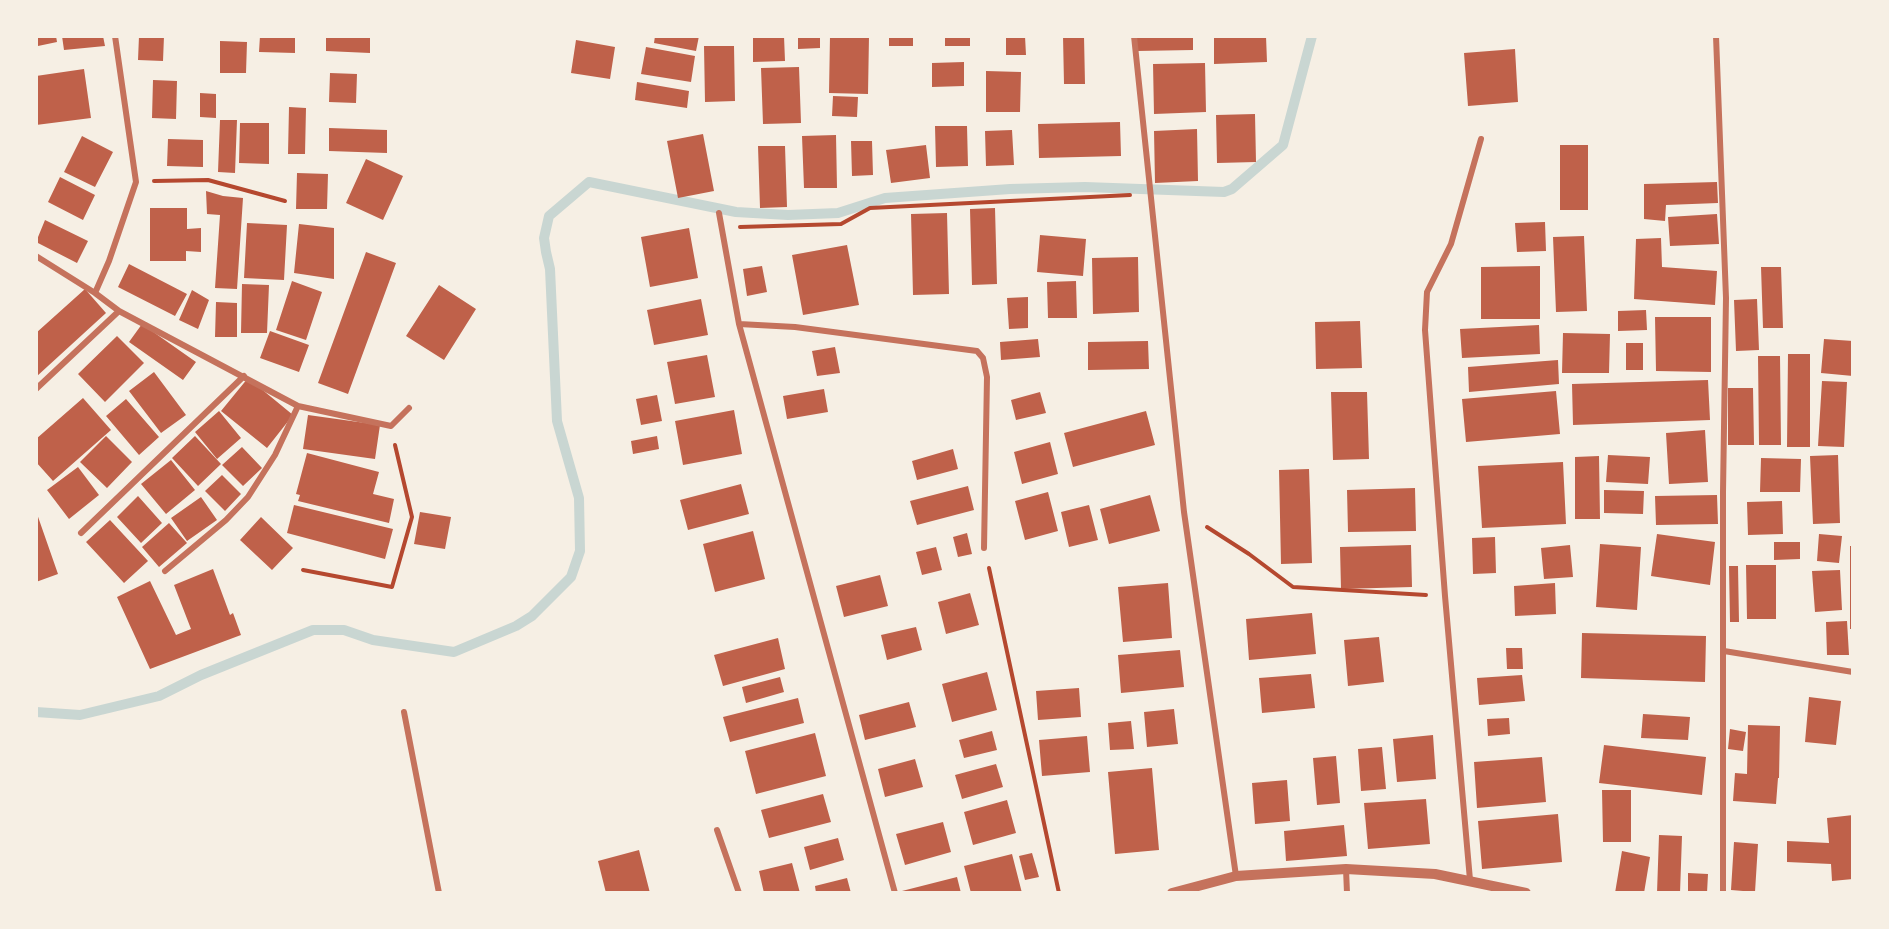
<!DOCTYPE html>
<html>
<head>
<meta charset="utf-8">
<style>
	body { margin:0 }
	#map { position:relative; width:1889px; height:929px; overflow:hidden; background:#f6efe4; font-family:"Public Sans",sans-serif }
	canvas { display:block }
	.frame { position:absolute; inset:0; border:38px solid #f6efe4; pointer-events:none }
</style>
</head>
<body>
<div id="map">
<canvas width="1889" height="929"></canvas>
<div class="frame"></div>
</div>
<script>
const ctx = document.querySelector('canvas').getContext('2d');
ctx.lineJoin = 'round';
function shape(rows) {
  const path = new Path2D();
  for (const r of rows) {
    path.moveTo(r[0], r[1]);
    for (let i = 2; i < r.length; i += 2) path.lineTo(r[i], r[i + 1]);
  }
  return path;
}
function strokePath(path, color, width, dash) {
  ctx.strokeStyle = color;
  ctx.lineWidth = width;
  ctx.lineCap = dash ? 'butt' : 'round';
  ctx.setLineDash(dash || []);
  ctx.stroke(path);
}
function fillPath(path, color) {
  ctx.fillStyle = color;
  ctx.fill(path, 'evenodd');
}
strokePath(shape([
	[36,712,80,715,159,696,201,675,313,630,344,630,373,640,454,652,516,626,532,616,571,577,580,551,579,498,557,421,550,269,546,252,544,238,549,216,589,182,736,212,788,215,838,213,885,198,1010,189,1085,187,1224,192,1232,189,1283,145,1312,36]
]), '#c9d6d2', 10);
fillPath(shape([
	[37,36,56,36,57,42,38,46],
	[62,36,103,36,105,46,64,50],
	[139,36,164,36,163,61,138,60],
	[260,36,295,36,295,53,259,52],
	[326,36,370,36,370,53,326,51],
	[655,36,699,36,696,51,654,43],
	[753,36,784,36,785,61,753,62],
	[798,36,820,36,820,48,798,49],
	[830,36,869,36,868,94,829,93],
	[889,36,913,36,913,46,889,46],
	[945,36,970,36,970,46,945,46],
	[1006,36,1025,36,1026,55,1006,55],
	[1063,36,1084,36,1085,84,1064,84],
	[1136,36,1193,36,1193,50,1137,51],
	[1214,36,1266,36,1267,62,1214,64],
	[576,40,615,47,610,79,571,73],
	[220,41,247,42,246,73,220,73],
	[704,46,734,46,735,101,705,102],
	[646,47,695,56,691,82,641,74],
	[1515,49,1518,102,1468,106,1464,53],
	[964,62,964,86,932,87,932,63],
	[1205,63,1206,112,1154,114,1153,64],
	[799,67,801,123,763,124,761,68],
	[84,69,91,118,36,125,36,76],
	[986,71,1021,72,1020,112,986,112],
	[330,73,357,74,356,103,329,102],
	[153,80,177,81,176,119,152,118],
	[637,82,689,91,687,108,635,100],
	[200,93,216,94,216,118,200,117],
	[833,96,858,97,857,117,832,116],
	[289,107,306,108,305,154,288,154],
	[1255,114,1256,162,1217,163,1216,115],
	[220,120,237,120,235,173,218,172],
	[1120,122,1121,156,1039,158,1038,124],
	[240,123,269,123,269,164,239,163],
	[935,126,967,126,968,166,936,167],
	[329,128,387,130,387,153,329,151],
	[1197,129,1198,181,1155,183,1154,131],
	[1012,130,1014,165,986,166,985,131],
	[703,134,714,191,678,198,667,141],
	[836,135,837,188,804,188,802,136],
	[82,136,113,152,95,187,64,172],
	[168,139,203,140,203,167,167,166],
	[851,141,872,141,873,175,852,176],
	[926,145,930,178,891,183,886,150],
	[1560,145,1588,145,1588,210,1560,210],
	[758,146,785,146,787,207,760,208],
	[366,159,403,176,383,220,346,203],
	[297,173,328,174,327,209,296,209],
	[60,177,95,195,83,220,48,202],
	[1717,182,1718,203,1666,205,1665,221,1644,219,1644,184],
	[206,191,223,196,243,198,237,289,215,288,220,215,207,214],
	[150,208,187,208,187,229,201,228,201,252,186,251,186,261,150,261],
	[995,208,997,284,972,285,970,209],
	[947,213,949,294,913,295,911,214],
	[1717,214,1719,244,1670,246,1668,217],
	[45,220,88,241,77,263,36,242],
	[1545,222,1546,251,1517,252,1515,223],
	[247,223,287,225,284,280,244,278],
	[299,224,334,228,334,279,294,273],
	[689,228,698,278,650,287,641,237],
	[1040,235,1086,239,1083,276,1037,272],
	[1584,236,1587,311,1556,312,1553,237],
	[1661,238,1662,267,1717,271,1715,305,1634,299,1636,239],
	[847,245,859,305,803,315,792,255],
	[366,252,396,263,348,394,318,383],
	[1138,257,1139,312,1093,314,1092,258],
	[129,264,187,294,175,316,118,287],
	[762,266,767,292,747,296,743,269],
	[1540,266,1540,319,1481,319,1481,267],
	[1761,267,1781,267,1783,328,1763,328],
	[292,281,322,292,306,340,276,330],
	[1076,281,1077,318,1048,318,1047,282],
	[242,284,269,285,267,333,241,333],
	[439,285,476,309,444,360,406,336],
	[85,289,106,313,36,377,36,333],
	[192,290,209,300,198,329,179,320],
	[1028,297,1028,328,1009,329,1007,298],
	[701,299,708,335,654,345,647,310],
	[1757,299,1759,350,1736,351,1734,300],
	[216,302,237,303,237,337,215,337],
	[1646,310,1647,330,1618,331,1618,311],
	[1655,317,1711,317,1711,372,1656,371],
	[1360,321,1362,368,1316,369,1315,322],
	[142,324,196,362,183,380,129,342],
	[1539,325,1540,354,1462,358,1460,329],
	[270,331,309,345,299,372,260,358],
	[1563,333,1610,334,1609,373,1562,373],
	[117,336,144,363,105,402,78,374],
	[1038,339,1040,357,1001,360,1000,342],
	[1824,339,1853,341,1853,376,1821,373],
	[1148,341,1149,369,1088,370,1088,342],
	[1626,343,1643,343,1643,370,1626,370],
	[835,347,840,373,817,376,812,351],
	[1788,354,1810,354,1810,447,1787,447],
	[707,355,715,397,675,404,667,362],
	[1758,356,1780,356,1781,445,1759,445],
	[1558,360,1559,384,1469,392,1468,367],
	[154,372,186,415,161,433,129,391],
	[248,378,293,415,267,448,221,411],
	[1708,380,1710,420,1573,425,1572,384],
	[1822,381,1847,382,1844,447,1818,446],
	[1728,388,1753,388,1754,445,1728,445],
	[824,389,828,412,787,419,783,396],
	[1556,391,1560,434,1466,442,1462,399],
	[1040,392,1046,413,1016,420,1011,400],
	[1331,392,1367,392,1369,459,1333,460],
	[657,395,662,421,641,425,636,399],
	[83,398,111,430,53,481,36,462,36,439],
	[126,399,159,437,139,455,106,416],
	[734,410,742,454,683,465,675,421],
	[219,411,241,438,217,459,195,432],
	[1146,411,1155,445,1073,467,1064,433],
	[308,415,380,425,375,459,303,449],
	[1705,430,1708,482,1669,484,1666,433],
	[106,436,132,462,107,488,80,462],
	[195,436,221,464,198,486,172,458],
	[657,436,659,449,633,454,631,441],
	[1050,442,1058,474,1022,484,1014,452],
	[242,447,262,468,243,486,222,465],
	[953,449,958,469,917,480,912,461],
	[307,453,379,472,373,494,394,499,389,523,298,501,300,495,296,494],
	[1608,455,1650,457,1648,484,1606,482],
	[1838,455,1840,523,1813,524,1810,456],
	[1599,456,1600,519,1575,519,1575,457],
	[1761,458,1801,459,1800,492,1760,492],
	[171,460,195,490,166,514,141,484],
	[1563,462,1566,524,1482,528,1478,466],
	[78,467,99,495,69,519,47,490],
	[1309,469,1312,563,1281,564,1279,470],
	[222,475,241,494,225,511,205,491],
	[741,484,749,514,688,530,680,500],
	[968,486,974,510,917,525,910,501],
	[1415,488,1416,531,1348,532,1347,490],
	[1604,490,1644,491,1643,514,1604,513],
	[1048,492,1058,531,1025,540,1015,501],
	[1150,495,1160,531,1109,544,1100,509],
	[1717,495,1718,524,1656,525,1655,496],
	[138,496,162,523,141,543,117,517],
	[201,497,217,520,187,541,171,518],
	[1782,501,1783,534,1748,535,1747,502],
	[294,505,393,529,385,559,287,533],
	[1089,505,1098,540,1069,547,1061,512],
	[36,511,58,574,36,582],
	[420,512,451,517,445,549,414,544],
	[261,517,293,548,272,570,240,540],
	[110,520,148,561,124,583,86,542],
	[169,523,187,543,159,567,142,547],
	[753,531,765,579,715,592,703,544],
	[967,533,972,554,958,557,953,537],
	[1657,534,1715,542,1710,585,1651,576],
	[1819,534,1842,536,1839,563,1817,561],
	[1495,537,1496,573,1473,574,1472,538],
	[1774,542,1800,542,1800,559,1774,560],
	[1600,544,1641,547,1637,610,1596,607],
	[1411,545,1412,587,1341,589,1340,547],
	[1570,545,1573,577,1544,579,1541,548],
	[1850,546,1853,546,1853,629,1850,629],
	[936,547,942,570,922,575,916,552],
	[1746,565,1776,565,1776,619,1747,619],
	[1729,566,1738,566,1739,622,1730,622],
	[213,569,230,615,233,613,241,635,150,669,117,597,150,581,176,635,191,629,174,585],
	[1840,570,1842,610,1815,612,1812,571],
	[880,575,888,606,844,617,836,586],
	[1168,583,1172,638,1123,642,1118,587],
	[1555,583,1556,614,1515,616,1514,586],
	[970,593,979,625,946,634,938,602],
	[1312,613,1316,654,1249,660,1246,619],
	[1847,621,1849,655,1827,655,1826,622],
	[916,627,922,650,887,660,881,635],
	[1582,633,1706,636,1705,682,1581,678],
	[1379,637,1384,682,1348,686,1344,640],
	[778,638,785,669,723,686,714,655],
	[1506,648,1522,648,1523,669,1507,669],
	[1180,650,1184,687,1121,693,1118,655],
	[987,672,997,710,952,722,942,684],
	[1311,674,1315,708,1262,713,1259,678],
	[1522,675,1525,701,1479,705,1477,678],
	[780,677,784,692,746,703,742,687],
	[1079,688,1081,717,1038,720,1036,691],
	[1809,697,1841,701,1836,745,1805,742],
	[798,698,804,723,730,742,723,717],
	[909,702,916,727,865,740,859,715],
	[1174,709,1178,744,1147,747,1144,712],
	[1643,714,1690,717,1688,740,1641,738],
	[1509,718,1510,734,1488,736,1487,719],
	[1131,721,1134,749,1110,750,1108,723],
	[1748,725,1780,726,1779,778,1778,778,1776,804,1733,801,1735,773,1747,774],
	[1730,729,1746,732,1743,751,1728,749],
	[992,731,997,750,964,758,959,740],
	[815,733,826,776,756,794,745,751],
	[1433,735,1436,779,1397,782,1393,739],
	[1087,736,1090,772,1042,776,1039,740],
	[1604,745,1706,757,1702,795,1599,783],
	[1382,747,1386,789,1361,791,1358,749],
	[1336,756,1340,803,1317,805,1313,758],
	[1542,757,1546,802,1477,808,1474,762],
	[915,759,923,787,885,797,878,769],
	[996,764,1003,787,962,799,955,775],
	[1152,768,1159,850,1115,854,1108,772],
	[1287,780,1290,821,1255,824,1252,783],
	[1602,790,1631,790,1631,842,1603,842],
	[823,794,831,822,769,838,761,810],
	[1426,799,1430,844,1368,849,1364,803],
	[1007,800,1016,833,973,845,964,812],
	[1558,814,1562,862,1482,869,1478,821],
	[1853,815,1853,879,1832,881,1831,864,1787,862,1787,841,1829,843,1827,818],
	[943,822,951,852,905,865,896,834],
	[1344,825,1347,856,1286,861,1284,831],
	[1659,835,1682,836,1680,893,1657,893],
	[838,838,844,860,810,870,804,847],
	[1734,842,1758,844,1755,892,1731,890],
	[639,850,650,893,606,893,598,861],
	[1622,851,1650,857,1644,893,1615,893],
	[1032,853,1039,877,1025,880,1019,856],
	[1012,854,1022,893,971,893,964,866],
	[792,863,800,893,764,893,759,871],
	[1688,873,1708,874,1707,893,1688,893],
	[957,877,961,893,898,893,898,892],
	[847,878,851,893,816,893,815,886]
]), '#bf614a');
strokePath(shape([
	[154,181,208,180,285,201],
	[740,227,841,224,870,208,1130,195],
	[1207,527,1249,554,1293,587,1426,595],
	[989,568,1059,893],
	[303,570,392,587,412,517,395,445]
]), '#b5482f', 4);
strokePath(shape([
	[1134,36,1184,512,1236,876],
	[1716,36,1726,298,1723,492,1723,893],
	[719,213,739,324,895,893],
	[36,256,95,293,119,311,298,406,275,455,248,497,226,520,165,571],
	[95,293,109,261,136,182,115,36],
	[739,324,795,327,977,351,983,358,987,377,984,548],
	[36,389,119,311],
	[298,406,391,426,409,408],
	[81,533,244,376],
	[1724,651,1853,672],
	[404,712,439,893],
	[717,830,739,893],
	[1346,869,1347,893],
	[1470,880,1445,596,1425,330,1427,292,1451,244,1481,139]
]), '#c5725c', 6);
strokePath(shape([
	[1172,893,1236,876,1346,869,1435,874,1526,893]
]), '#c5725c', 10);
</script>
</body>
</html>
